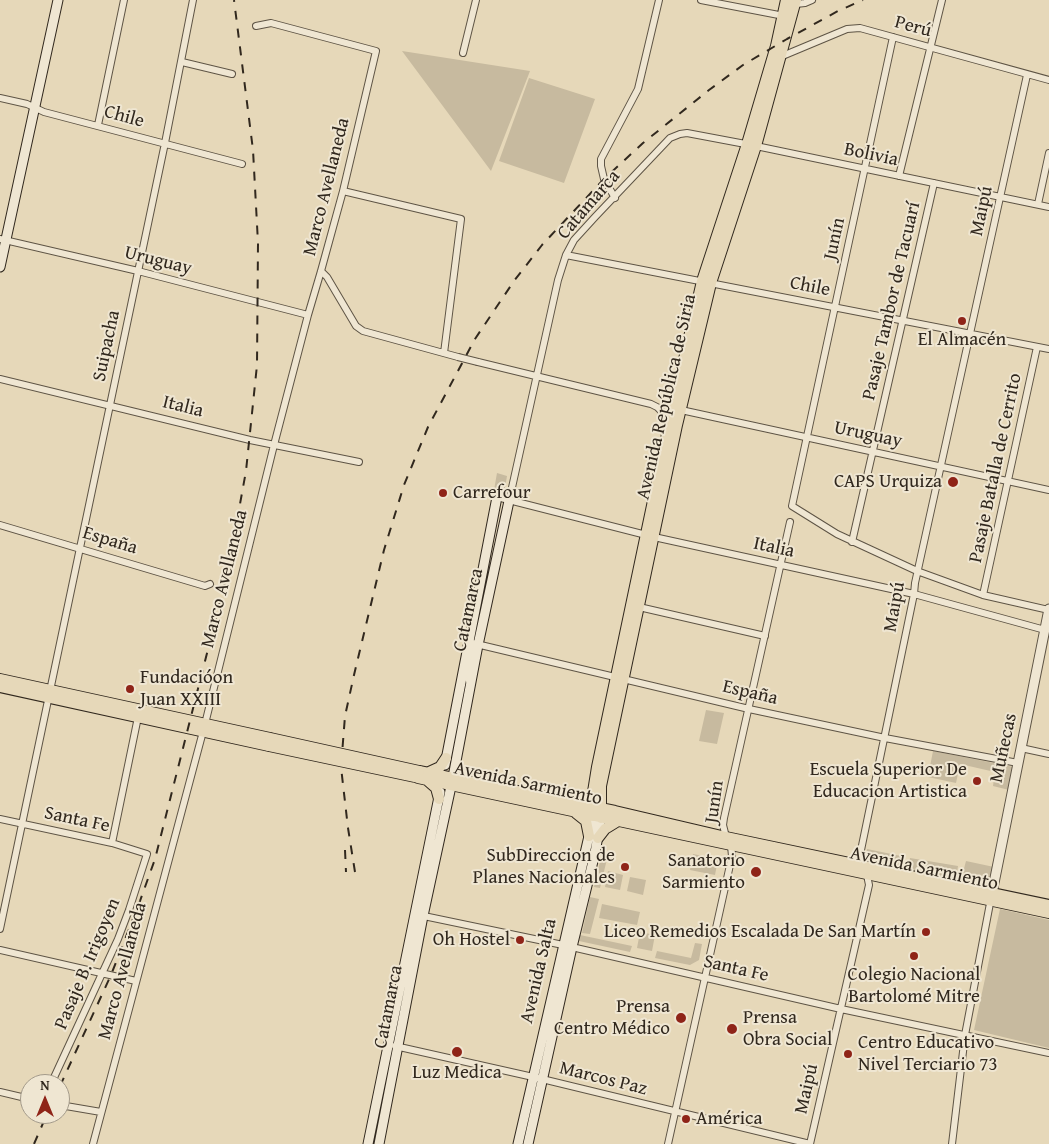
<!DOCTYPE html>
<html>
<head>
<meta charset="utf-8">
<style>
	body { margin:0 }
	#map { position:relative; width:1049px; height:1144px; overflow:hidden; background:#e6d8b9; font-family:"Gentium Book Plus",serif }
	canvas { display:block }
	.north { position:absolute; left:20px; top:1074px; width:50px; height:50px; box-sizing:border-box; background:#efe6d2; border:1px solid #a39a8a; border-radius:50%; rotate:0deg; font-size:14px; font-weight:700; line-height:20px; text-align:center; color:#31281e }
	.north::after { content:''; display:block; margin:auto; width:18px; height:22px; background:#8f2418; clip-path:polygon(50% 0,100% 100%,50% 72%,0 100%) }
</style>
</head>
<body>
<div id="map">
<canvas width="1049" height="1144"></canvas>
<div class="north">N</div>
</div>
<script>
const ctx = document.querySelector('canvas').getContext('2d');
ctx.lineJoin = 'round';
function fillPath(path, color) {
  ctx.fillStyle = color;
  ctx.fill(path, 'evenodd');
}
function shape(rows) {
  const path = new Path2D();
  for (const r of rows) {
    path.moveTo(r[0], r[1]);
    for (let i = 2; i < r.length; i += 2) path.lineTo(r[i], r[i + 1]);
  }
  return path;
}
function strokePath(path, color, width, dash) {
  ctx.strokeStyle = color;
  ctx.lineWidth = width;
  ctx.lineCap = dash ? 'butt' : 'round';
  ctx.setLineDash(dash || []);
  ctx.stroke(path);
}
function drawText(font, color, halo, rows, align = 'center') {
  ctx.font = font + ' "Gentium Book Plus",serif';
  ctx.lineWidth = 4;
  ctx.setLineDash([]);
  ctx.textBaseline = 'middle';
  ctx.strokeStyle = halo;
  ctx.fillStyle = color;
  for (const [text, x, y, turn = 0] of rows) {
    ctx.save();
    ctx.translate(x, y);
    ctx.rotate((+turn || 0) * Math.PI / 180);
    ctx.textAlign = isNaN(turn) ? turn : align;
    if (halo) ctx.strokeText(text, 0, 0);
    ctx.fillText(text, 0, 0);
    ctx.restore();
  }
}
fillPath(shape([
	[402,51,530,71,491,171],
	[529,78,595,99,564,183,499,161],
	[497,473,507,476,504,494,494,490],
	[706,710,724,713,717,744,699,741],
	[933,751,1014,767,1009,790,993,786,995,772,960,764,956,783,928,777],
	[867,849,901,856,898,869,865,862],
	[693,854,718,859,715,875,690,870],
	[601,857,607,859,600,888,594,887],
	[910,858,958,866,956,879,908,870],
	[966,861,994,867,992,893,960,884],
	[608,871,623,875,620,890,605,887],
	[630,877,646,880,643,895,627,891],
	[590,897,599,899,590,934,582,933],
	[602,904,640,912,637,925,599,918],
	[1000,909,1049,920,1049,1048,974,1030],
	[640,932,655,935,652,951,637,948],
	[580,935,632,946,630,952,579,941],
	[695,943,702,944,699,960,690,965,655,958,657,951,691,958]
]), '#c7ba9f');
const minor = shape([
	[701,0,784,16],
	[796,4,805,3,812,0],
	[893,37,792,506,837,534,917,571,983,595,1049,610],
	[463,53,476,0],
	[780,57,847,29,860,28,1049,80],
	[182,62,232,74],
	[0,98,27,104,44,112,242,164],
	[98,125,124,0],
	[899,176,942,0],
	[343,191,461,219,444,353],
	[615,198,604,179,601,166,601,159,638,89,659,0],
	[1038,204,1049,153],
	[0,239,138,271,308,315],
	[566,255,1049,349],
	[321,271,327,277,356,326,363,331,458,357],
	[478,362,651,404,657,407,670,420,673,420],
	[0,379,250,440,359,462],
	[681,410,1049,490],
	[497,497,654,537,914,594,1045,630],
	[509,501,558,280,566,255,574,240,595,217,670,138,680,134,687,133,756,146,1049,207],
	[0,525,205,586,210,584],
	[852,542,934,183],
	[983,595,1037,347],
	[639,607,765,636],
	[468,642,749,709,885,738,1018,763],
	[469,681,468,672,473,649,471,643],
	[1021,748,1049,754],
	[0,819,112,843,147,854,129,910,118,939,51,1084],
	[112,843,138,717],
	[419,915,563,945,841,1009,1049,1053],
	[0,929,165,143,193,0],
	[0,950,136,981],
	[395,1046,542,1079,810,1144],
	[0,1092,30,1099],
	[60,1105,101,1112],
	[93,1144,205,724,274,445,308,315,321,271,343,191,376,51,271,23,256,26],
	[668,1144,732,856,731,846,726,837,723,825,724,818,790,522],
	[810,1144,869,885,867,875,861,865,860,855,914,594,915,583,1027,75],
	[952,1144,965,1035,991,898]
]);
const tertiary = shape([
	[992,893,1049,609]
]);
const secondary = shape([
	[0,267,58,0],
	[445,765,497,497],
	[368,1144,440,792],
	[379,1144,423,916,453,777,478,645,509,501],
	[518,1144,589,836,593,816],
	[528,1144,572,947,595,853,601,818]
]);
const primary = shape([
	[0,679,270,738],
	[0,687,269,746],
	[419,771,615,811,726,837,1049,905],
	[429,772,440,767,446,758],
	[418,778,1049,913],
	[428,781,436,788,439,799],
	[576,813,586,821,589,836],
	[593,816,592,798,597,767,670,420,702,281,747,144,776,46,786,0],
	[601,818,601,786,677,425,711,283,756,146,796,0],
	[598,838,605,829,618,821]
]);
strokePath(minor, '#5e5445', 8);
strokePath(tertiary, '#5e5445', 11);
strokePath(secondary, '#31281e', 11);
strokePath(primary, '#31281e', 12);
strokePath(minor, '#efe6d2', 6);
strokePath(tertiary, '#efe6d2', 9);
strokePath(secondary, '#efe6d2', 9);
strokePath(primary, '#e6d8b9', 10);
strokePath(shape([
	[345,850,346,872],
	[355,872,348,828,341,767,345,716,354,675,384,550,404,485,428,427,475,339,514,281,542,245,604,179,643,143,709,90,743,65,787,39,838,11,863,0],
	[60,1086,111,975,140,901,155,859,228,570,246,471,257,365,258,243,253,150,234,0],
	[34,1144,47,1114]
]), '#31281e', 2, [9, 9]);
const minorBridge = shape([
	[458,357,478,362]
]);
const primaryBridge = shape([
	[270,738,419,771],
	[269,746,415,777]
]);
strokePath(minorBridge, '#5e5445', 8, []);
strokePath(primaryBridge, '#31281e', 12, []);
strokePath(minorBridge, '#efe6d2', 6);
strokePath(primaryBridge, '#e6d8b9', 10);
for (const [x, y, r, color] of [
	[962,321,5,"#8f2418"],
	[953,482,6,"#8f2418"],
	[443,493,5,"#8f2418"],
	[130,689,5,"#8f2418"],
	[977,781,5,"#8f2418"],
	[625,867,5,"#8f2418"],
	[756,872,6,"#8f2418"],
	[926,932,5,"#8f2418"],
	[520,940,5,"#8f2418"],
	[914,956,5,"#8f2418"],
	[681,1018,6,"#8f2418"],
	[732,1029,6,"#8f2418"],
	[457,1052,6,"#8f2418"],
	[848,1054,5,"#8f2418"],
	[686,1119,5,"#8f2418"]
]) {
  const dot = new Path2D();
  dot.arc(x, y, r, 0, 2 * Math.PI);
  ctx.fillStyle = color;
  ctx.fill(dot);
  strokePath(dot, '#efe6d2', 2);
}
drawText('19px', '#31281e', '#efe6d2', [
	["Perú",913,27,15],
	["Chile",124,117,15],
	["Bolivia",871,155,12],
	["Marco Avellaneda",327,187,-76],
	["Catamarca",589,205,-49],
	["Maipú",982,211,-78],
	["Junín",835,239,-78],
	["Uruguay",158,261,14],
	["Chile",810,287,11],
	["Pasaje Tambor de Tacuarí",892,301,-77],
	["Suipacha",107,346,-78],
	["Avenida República de Siria",667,397,-77],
	["Italia",183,407,14],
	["Uruguay",868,435,12],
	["Pasaje Batalla de Cerrito",996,468,-78],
	["España",110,541,17],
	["Italia",774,548,12],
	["Marco Avellaneda",225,579,-76],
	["Maipú",895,607,-80],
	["Catamarca",469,610,-78],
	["España",750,693,13],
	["Muñecas",1004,748,-78],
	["Avenida Sarmiento",528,784,12],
	["Junín",715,802,-82],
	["Santa Fe",77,820,12],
	["Avenida Sarmiento",924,869,12],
	["Pasaje B. Irigoyen",88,964,-67],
	["Santa Fe",736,969,13],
	["Marco Avellaneda",123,971,-75],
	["Avenida Salta",539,971,-77],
	["Catamarca",389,1007,-79],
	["Marcos Paz",603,1079,14],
	["Maipú",807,1089,-77]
]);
drawText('19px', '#31281e', '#efe6d2', [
	["El Almacén",962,340,"center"],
	["CAPS Urquiza",942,482],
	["Carrefour",453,493,"left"],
	["Fundacióon",140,678,"left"],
	["Juan XXIII",140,700,"left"],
	["Escuela Superior De",967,770],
	["Educacion Artistica",967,792],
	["SubDireccion de",615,856],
	["Planes Nacionales",615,878],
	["Sanatorio",745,861],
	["Sarmiento",745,883],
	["Liceo Remedios Escalada De San Martín",916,932],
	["Oh Hostel",510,940],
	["Colegio Nacional",914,975,"center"],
	["Bartolomé Mitre",914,997,"center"],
	["Prensa",670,1007],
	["Centro Médico",670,1029],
	["Prensa",743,1018,"left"],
	["Obra Social",743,1040,"left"],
	["Centro Educativo",858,1043,"left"],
	["Nivel Terciario 73",858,1065,"left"],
	["Luz Medica",457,1073,"center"],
	["América",696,1119,"left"]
], 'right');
</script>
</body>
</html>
